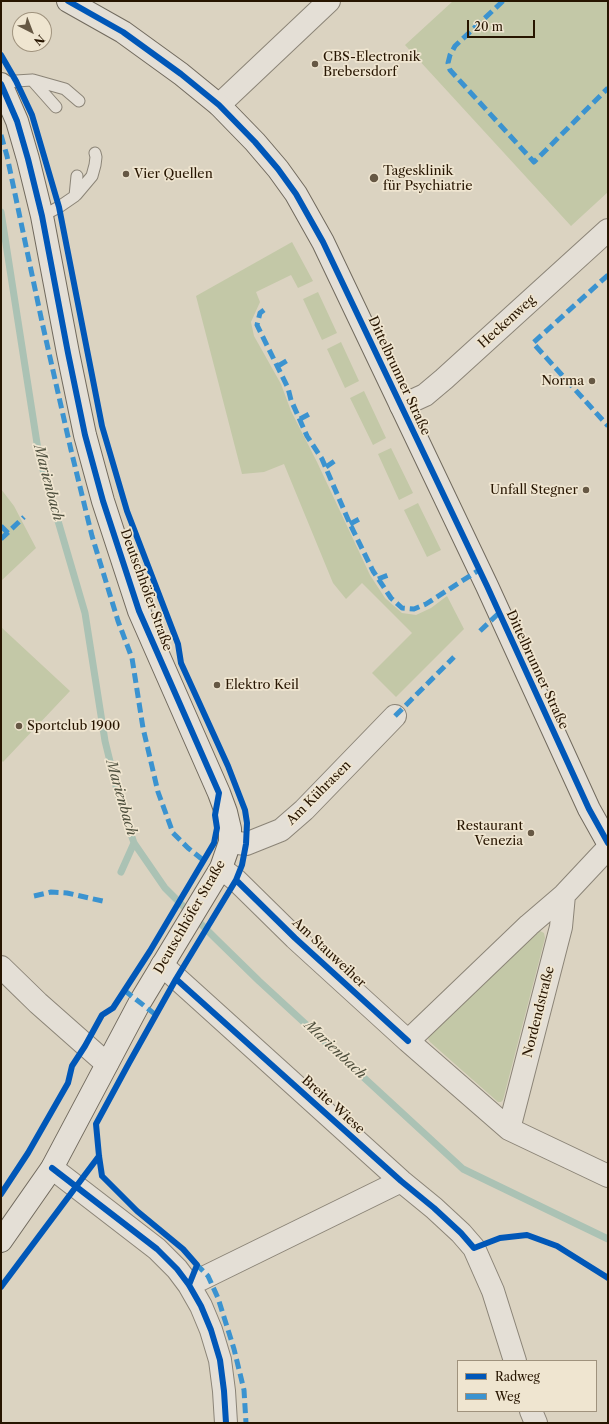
<!DOCTYPE html>
<html>
<head>
<meta charset="utf-8">
<style>
	body { margin:0 }
	#map { position:relative; width:609px; height:1424px; overflow:hidden; background:#dbd3c1; font-family:"Libre Caslon Text",serif }
	canvas { display:block }
	.frame { position:absolute; inset:0; border:2px solid #271500; pointer-events:none }
	.legend { position:absolute; left:457px; top:1360px; width:140px; height:52px; box-sizing:border-box; background:#efe5d0; border:1px solid #9f927d; margin:0; padding:5px 7px; list-style:none; font-size:12px; color:#271500 }
	.legend li { display:flex; align-items:center; gap:8px; height:20px }
	.legend b { width:20px; border:1px solid #9f927d }
	.north { position:absolute; left:12px; top:12px; width:40px; height:40px; box-sizing:border-box; background:#efe5d0; border:1px solid #9f927d; border-radius:50%; rotate:138deg; font-size:11px; font-weight:700; line-height:16px; text-align:center; color:#271500 }
	.north::after { content:''; display:block; margin:auto; width:14px; height:18px; background:#665844; clip-path:polygon(50% 0,100% 100%,50% 72%,0 100%) }
	.scale { position:absolute; left:467px; top:20px; width:68px; height:18px; box-sizing:border-box; border:2px solid #271500; border-top:0; padding-left:5px; font-size:12px; line-height:14px; white-space:nowrap; color:#271500; -webkit-text-stroke:3px #efe5d0; paint-order:stroke }
</style>
</head>
<body>
<div id="map">
<canvas width="609" height="1424"></canvas>
<div class="frame"></div>
<ul class="legend">
<li><b style="height:5px;background:#0057b8"></b>Radweg</li>
<li><b style="height:5px;background:#3b93d0"></b>Weg</li>
</ul>
<div class="north">N</div>
<div class="scale">20 m</div>
</div>
<script>
const ctx = document.querySelector('canvas').getContext('2d');
ctx.lineJoin = 'round';
function fillPath(path, color) {
  ctx.fillStyle = color;
  ctx.fill(path, 'evenodd');
}
function shape(rows) {
  const path = new Path2D();
  for (const r of rows) {
    path.moveTo(r[0], r[1]);
    for (let i = 2; i < r.length; i += 2) path.lineTo(r[i], r[i + 1]);
  }
  return path;
}
function strokePath(path, color, width, dash) {
  ctx.strokeStyle = color;
  ctx.lineWidth = width;
  ctx.lineCap = dash ? 'butt' : 'round';
  ctx.setLineDash(dash || []);
  ctx.stroke(path);
}
function drawText(font, color, halo, rows, align = 'center') {
  ctx.font = font + ' "Libre Caslon Text",serif';
  ctx.lineWidth = 3.5;
  ctx.setLineDash([]);
  ctx.textBaseline = 'middle';
  ctx.strokeStyle = halo;
  ctx.fillStyle = color;
  for (const [text, x, y, turn = 0] of rows) {
    ctx.save();
    ctx.translate(x, y);
    ctx.rotate((+turn || 0) * Math.PI / 180);
    ctx.textAlign = isNaN(turn) ? turn : align;
    if (halo) ctx.strokeText(text, 0, 0);
    ctx.fillText(text, 0, 0);
    ctx.restore();
  }
}
fillPath(shape([
	[453,1,608,1,608,192,571,226,405,45],
	[292,242,313,281,298,288,291,275,256,292,260,302,251,322,254,336,281,384,291,411,317,462,370,575,385,598,402,613,416,615,431,608,447,596,464,629,396,697,372,673,412,633,362,583,346,599,333,583,284,464,264,472,242,474,196,296],
	[318,292,337,333,322,340,303,299],
	[341,342,359,381,345,388,327,349],
	[364,391,386,438,373,445,350,398],
	[391,448,413,493,399,500,378,454],
	[1,489,14,506,36,548,1,581],
	[418,503,441,550,427,557,404,510],
	[1,627,70,691,3,762,1,760],
	[540,931,544,933,545,938,503,1100,501,1102,498,1102,430,1042,428,1039,430,1035,535,933]
]), '#c3c8a7');
strokePath(shape([
	[1,212,39,456,85,613,105,741,119,798,134,843,165,888,215,938,259,981,463,1169,608,1239],
	[121,872,134,843]
]), '#abc2b4', 7);
const lane = shape([
	[33,80,65,89,79,101],
	[1,84,16,81,32,80,56,107],
	[76,195,92,176,95,165,96,157,95,153],
	[42,216,59,207,75,196,77,176]
]);
const street = shape([
	[219,105,329,1],
	[401,406,425,395,444,379,608,230],
	[230,842,246,844,281,830,304,810,395,716],
	[221,868,236,880,295,938,408,1041,509,1129,608,1176],
	[162,965,401,1181,434,1208,461,1233,474,1248,493,1291,515,1361],
	[1,967,38,1003,107,1064],
	[408,1041,529,925,564,895,608,848],
	[509,1129,561,927,564,895],
	[52,1168,157,1249,177,1269,189,1285,201,1306,211,1330,220,1360,224,1391,226,1423],
	[189,1285,401,1181],
	[531,1411,536,1423]
]);
const secondary = shape([
	[68,1,123,32,181,74,219,105,255,142,278,169,296,194,323,242,487,586,589,809,608,843],
	[1,84,17,121,28,159,42,216,68,353,85,435,103,501,139,611,219,793,226,812,230,829,230,842,221,868,140,1002,52,1168,1,1241]
]);
strokePath(lane, '#8b8477', 13);
strokePath(street, '#8b8477', 24);
strokePath(secondary, '#716a5e', 24);
strokePath(lane, '#e4dfd6', 11);
strokePath(street, '#e4dfd6', 22);
strokePath(secondary, '#e4dfd6', 22);
strokePath(shape([
	[503,1,455,46,450,55,448,63,450,70,534,162,608,88],
	[1,135,7,156,42,322,71,450,92,536,118,621,132,658,143,728,158,792,173,833,188,848,203,860],
	[608,275,533,343,608,426],
	[264,310,260,313,257,325,288,388,291,400,307,436,322,459,350,524,373,571,391,598,402,608,414,609,426,604,479,570],
	[278,366,288,360],
	[300,419,313,412],
	[326,467,336,460],
	[350,524,363,517],
	[1,526,8,533],
	[1,539,24,517],
	[378,579,391,574],
	[480,631,499,613],
	[395,716,454,657],
	[34,896,51,892,67,893,107,902],
	[124,990,156,1015],
	[196,1264,208,1276,218,1298,234,1349,244,1390,246,1423]
]), '#3b93d0', 5, [10, 5]);
strokePath(shape([
	[68,1,123,32,181,74,219,105,255,142,278,169,296,194,323,242,487,586,589,809,608,843],
	[1,55,16,81,32,115,59,207,102,426,127,511,178,644,181,663,228,766,245,810,247,823,246,844,242,865,236,880,176,979,129,1063,96,1124,99,1156,102,1176,137,1211,183,1249,197,1265,189,1285],
	[1,84,17,121,28,159,42,216,68,353,85,435,103,501,139,611,219,793,215,815,217,828,214,843,150,951,113,1008,102,1015,85,1046,72,1066,68,1083,28,1153,1,1194],
	[236,880,295,938,408,1041],
	[176,979,401,1181,434,1208,461,1233,474,1248,500,1238,527,1235,557,1246,608,1278],
	[52,1168,157,1249,177,1269,189,1285,201,1306,211,1330,220,1360,224,1391,226,1423],
	[1,1287,99,1156]
]), '#0057b8', 6);
for (const [x, y, r, color] of [
	[315,64,4,"#665844"],
	[126,174,4,"#665844"],
	[374,178,5,"#665844"],
	[592,381,4,"#665844"],
	[586,490,4,"#665844"],
	[217,685,4,"#665844"],
	[19,726,4,"#665844"],
	[531,833,4,"#665844"]
]) {
  const dot = new Path2D();
  dot.arc(x, y, r, 0, 2 * Math.PI);
  ctx.fillStyle = color;
  ctx.fill(dot);
  strokePath(dot, '#efe5d0', 1.5);
}
drawText('13px', '#271500', '#efe5d0', [
	["CBS-Electronik",323,57],
	["Brebersdorf",323,72],
	["Tagesklinik",383,171],
	["für Psychiatrie",383,186],
	["Vier Quellen",134,174],
	["Norma",584,381,"right"],
	["Unfall Stegner",578,490,"right"],
	["Elektro Keil",225,685],
	["Sportclub 1900",27,726],
	["Restaurant",523,826,"right"],
	["Venezia",523,841,"right"]
], 'left');
drawText('13px', '#271500', '#efe5d0', [
	["Heckenweg",507,322,-42],
	["Dittelbrunner Straße",399,376,65],
	["Deutschhöfer Straße",146,590,70],
	["Dittelbrunner Straße",537,670,65],
	["Am Kührasen",319,793,-45],
	["Deutschhöfer Straße",190,917,-60],
	["Am Stauweiher",329,953,43],
	["Nordendstraße",539,1012,-76],
	["Breite Wiese",333,1105,42]
]);
drawText('italic 14px', '#4e4f3d', '#efe5d0', [
	["Marienbach",48,483,75],
	["Marienbach",121,798,74],
	["Marienbach",335,1050,43]
]);
</script>
</body>
</html>
